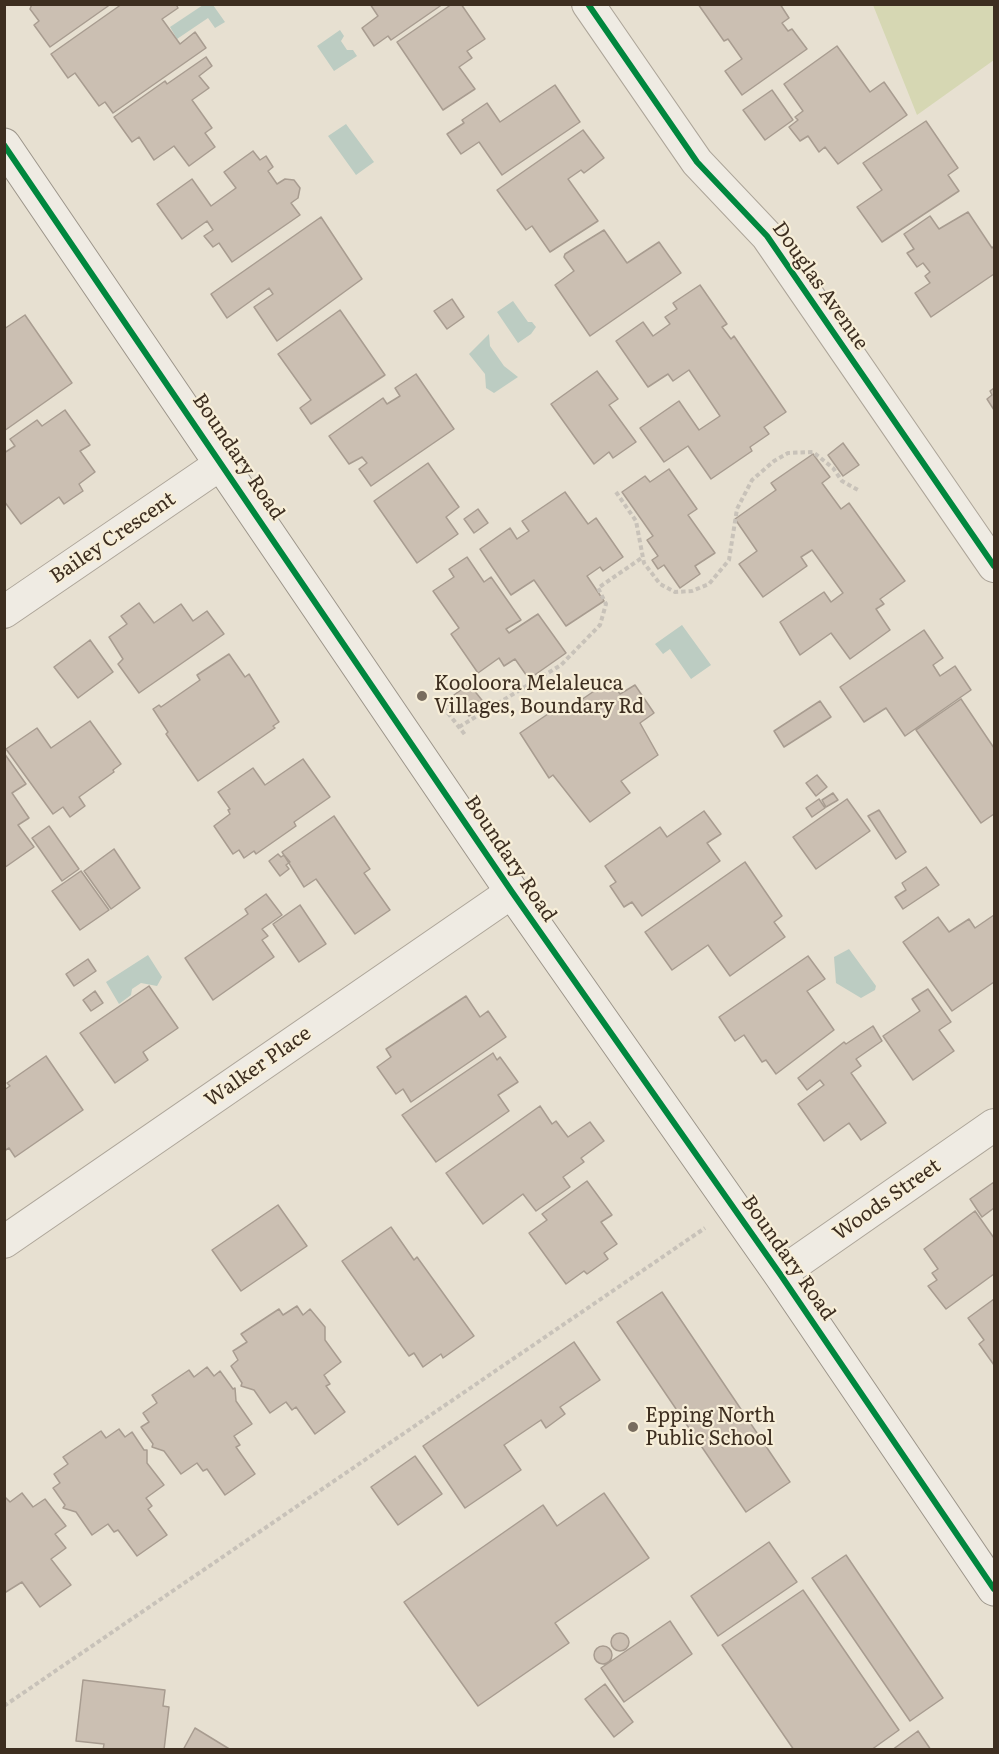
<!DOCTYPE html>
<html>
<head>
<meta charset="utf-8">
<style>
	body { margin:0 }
	#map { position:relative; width:999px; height:1754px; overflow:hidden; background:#e7e0d1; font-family:Literata,serif }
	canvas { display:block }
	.frame { position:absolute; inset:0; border:6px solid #3d2e20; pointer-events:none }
</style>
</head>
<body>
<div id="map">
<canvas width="999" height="1754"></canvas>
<div class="frame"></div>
</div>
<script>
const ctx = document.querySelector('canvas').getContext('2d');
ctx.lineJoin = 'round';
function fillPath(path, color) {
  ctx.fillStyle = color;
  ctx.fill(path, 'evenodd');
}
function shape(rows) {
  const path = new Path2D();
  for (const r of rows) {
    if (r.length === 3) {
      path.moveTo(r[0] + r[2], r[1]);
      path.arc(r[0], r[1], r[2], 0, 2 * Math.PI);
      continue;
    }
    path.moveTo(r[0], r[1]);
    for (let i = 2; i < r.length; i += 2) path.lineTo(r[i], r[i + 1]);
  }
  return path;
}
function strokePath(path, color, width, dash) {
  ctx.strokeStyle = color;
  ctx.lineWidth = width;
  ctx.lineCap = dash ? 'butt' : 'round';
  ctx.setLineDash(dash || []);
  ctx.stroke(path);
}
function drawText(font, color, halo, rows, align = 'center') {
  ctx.font = font + ' Literata,serif';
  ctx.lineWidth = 4.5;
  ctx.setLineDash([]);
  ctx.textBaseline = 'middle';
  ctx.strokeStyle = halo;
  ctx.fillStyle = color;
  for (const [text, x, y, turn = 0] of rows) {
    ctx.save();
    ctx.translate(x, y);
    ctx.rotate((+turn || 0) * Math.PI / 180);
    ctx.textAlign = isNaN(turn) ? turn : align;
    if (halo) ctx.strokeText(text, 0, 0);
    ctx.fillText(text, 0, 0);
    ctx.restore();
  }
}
fillPath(shape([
	[873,5,994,5,994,60,917,115]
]), '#d6d7b3');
fillPath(shape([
	[203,5,213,5,225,22,215,28,208,18,177,39,170,27],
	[340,30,344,36,341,41,347,50,353,50,357,56,334,71,317,46],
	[346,124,374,162,356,175,328,136],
	[513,301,528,322,532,322,536,327,531,334,518,343,497,312],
	[489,334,490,346,504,366,518,377,494,393,486,388,485,374,469,354],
	[682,625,711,665,691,679,670,649,663,654,655,644],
	[849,949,876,986,875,990,861,998,836,983,834,957],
	[148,955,162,977,157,986,141,983,132,989,131,995,119,1004,106,982]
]), '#bcccc2');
const building = shape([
	[32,4,111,4,50,47,34,25,39,21,30,9,32,4],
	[122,4,176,4,178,8,162,19,180,44,195,32,206,48,113,113,105,102,99,106,75,73,68,78,51,54,122,4],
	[370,4,443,4,391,40,388,36,374,46,362,28,378,16,370,4],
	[452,4,461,4,485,39,467,51,472,58,459,67,475,89,443,110,397,42,452,4],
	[698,4,780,4,789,18,782,23,788,31,792,29,807,49,742,95,725,71,742,59,728,39,724,41,698,4],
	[837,46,870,92,884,82,907,115,838,164,825,147,819,152,808,136,800,141,789,127,798,120,795,117,803,111,784,84,837,46],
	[206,57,212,66,199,76,209,88,192,100,212,128,205,133,215,147,189,166,174,146,154,160,139,137,132,142,114,117,165,81,167,84,206,57],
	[555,85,580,122,502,175,479,142,461,154,447,134,464,123,462,120,487,103,500,122,555,85],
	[772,90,793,120,765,140,743,110,772,90],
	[926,121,958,168,948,175,959,191,882,242,857,207,882,190,863,163,926,121],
	[583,130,604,158,584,173,581,170,568,179,598,221,550,252,532,226,526,230,497,190,583,130],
	[253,151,260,160,266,156,273,167,268,171,277,184,285,179,294,180,300,188,298,198,291,203,300,215,232,262,219,243,213,247,204,236,213,230,207,221,182,239,157,204,192,179,211,206,236,188,224,172,253,151],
	[968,212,992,248,994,246,994,274,931,317,915,293,930,283,925,276,930,272,923,263,917,267,907,253,914,249,904,234,930,216,939,229,968,212],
	[321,217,362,279,277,341,254,307,273,294,269,288,227,318,211,294,321,217],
	[604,230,627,263,659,242,681,273,590,336,555,285,574,271,564,257,565,254,604,230],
	[700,285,727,324,722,327,731,339,734,336,786,412,764,427,769,434,750,447,752,451,711,479,688,446,664,462,640,428,679,401,699,430,720,416,689,370,673,381,668,374,648,387,616,341,643,322,653,336,670,324,665,317,677,309,673,303,700,285],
	[452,299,464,317,447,329,434,311,452,299],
	[340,310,385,375,311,424,300,408,311,400,278,354,340,310],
	[25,315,72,383,4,431,4,329,25,315],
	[597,371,618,399,609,405,636,442,613,458,609,452,594,464,551,404,597,371],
	[416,374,454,429,371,486,359,469,367,463,362,457,349,464,329,436,383,398,387,404,400,396,395,388,416,374],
	[994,388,994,410,987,399,992,395,990,391,994,388],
	[65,410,90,445,80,451,95,472,79,484,83,491,64,504,59,497,21,524,4,501,4,453,15,446,10,439,37,420,42,426,65,410],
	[843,443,859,465,843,476,828,455,843,443],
	[813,454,830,477,822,483,841,509,849,503,905,581,880,599,884,604,876,609,890,630,850,659,831,633,800,655,780,622,824,592,831,602,843,593,812,550,801,557,807,566,763,597,739,564,757,551,735,519,776,490,771,483,813,454],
	[428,463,459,507,446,517,458,534,417,563,374,501,428,463],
	[669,469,697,509,688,515,715,553,695,566,700,574,680,588,664,565,658,569,652,560,658,556,647,540,653,536,622,492,645,476,650,482,669,469],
	[565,492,588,524,596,518,623,557,603,571,600,567,587,576,604,601,566,626,534,580,511,595,480,549,510,528,517,539,529,531,522,521,565,492],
	[478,509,488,523,474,533,464,519,478,509],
	[467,557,484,582,491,577,521,620,506,629,509,633,538,614,566,653,529,679,515,659,504,666,499,658,478,673,451,634,459,628,433,591,454,577,449,569,467,557],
	[139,603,154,623,181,604,193,621,207,611,224,634,139,693,118,664,123,659,109,637,127,624,121,616,139,603],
	[924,630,943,658,933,665,940,676,955,666,971,690,905,736,886,708,864,722,840,687,924,630],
	[90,640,113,672,78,698,54,667,90,640],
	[229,654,245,677,249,674,279,722,273,726,275,728,198,781,166,734,168,732,153,709,159,705,161,707,200,680,197,675,229,654],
	[610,680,620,694,635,685,654,713,640,723,658,755,621,781,630,793,590,822,553,775,549,778,520,733,567,701,571,707,610,680],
	[469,684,485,704,469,716,454,695,469,684],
	[961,699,994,748,994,814,981,823,916,730,961,699],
	[820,701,831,717,784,747,774,731,820,701],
	[90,721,121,764,113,770,114,772,79,797,85,806,70,817,63,807,53,814,6,749,37,728,51,748,90,721],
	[4,753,26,784,12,793,29,818,18,825,34,847,4,868,4,753],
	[303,759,330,797,294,822,296,826,256,854,254,851,244,858,239,850,233,854,214,826,230,814,228,810,230,809,218,792,253,768,265,785,303,759],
	[817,775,827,787,816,796,806,783,817,775],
	[833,793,838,800,826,807,822,800,833,793],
	[819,799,825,808,812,817,806,808,819,799],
	[847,799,870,831,816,869,793,837,847,799],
	[879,810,906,852,896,859,868,816,879,810],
	[704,811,721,834,707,843,720,861,642,916,632,902,624,907,610,886,616,882,605,866,660,827,667,837,704,811],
	[334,816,370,869,364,873,390,910,355,934,316,879,304,887,282,852,334,816],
	[49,826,79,869,62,881,32,838,49,826],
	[114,849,140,888,111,909,84,871,114,849],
	[278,854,281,857,284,855,290,862,286,865,289,869,280,876,269,861,278,854],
	[745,862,782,916,774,922,785,937,730,976,708,945,672,970,645,932,745,862],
	[926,867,939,885,903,909,895,897,906,890,902,883,926,867],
	[81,871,109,910,80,930,52,891,81,871],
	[266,894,282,915,262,929,268,936,262,940,274,957,213,1000,185,958,248,914,245,909,266,894],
	[300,905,326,944,299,962,273,924,300,905],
	[994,915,994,982,952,1011,903,942,938,917,949,932,969,919,975,928,994,915],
	[808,956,825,979,807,991,834,1030,776,1074,766,1060,762,1062,744,1035,735,1041,719,1017,808,956],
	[88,959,96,971,74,986,66,974,88,959],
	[149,986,178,1028,143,1052,148,1060,115,1083,80,1033,149,986],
	[928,989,951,1022,939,1030,954,1051,913,1080,883,1036,920,1011,912,999,928,989],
	[95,991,103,1003,91,1011,83,1000,95,991],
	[466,996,480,1017,488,1011,506,1037,411,1102,403,1089,396,1094,377,1067,391,1057,386,1049,466,996],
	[873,1026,882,1041,856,1059,861,1066,851,1073,886,1123,861,1140,849,1123,824,1141,798,1104,824,1085,820,1080,807,1090,798,1078,844,1042,846,1044,873,1026],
	[493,1053,497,1060,500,1057,518,1082,498,1095,509,1111,436,1162,402,1115,493,1053],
	[46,1056,83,1110,15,1157,9,1148,4,1151,4,1090,10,1086,7,1083,46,1056],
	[540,1106,552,1124,556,1121,568,1137,590,1122,604,1141,581,1158,584,1162,563,1177,570,1187,536,1211,523,1194,483,1224,446,1173,540,1106],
	[587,1181,612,1215,601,1222,617,1244,604,1253,608,1259,587,1274,584,1271,566,1284,529,1233,547,1220,542,1214,587,1181],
	[994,1182,994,1208,982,1217,970,1199,994,1182],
	[278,1205,307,1246,241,1291,212,1250,278,1205],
	[975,1211,994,1238,994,1274,946,1309,928,1286,937,1280,932,1273,938,1269,924,1249,975,1211],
	[391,1227,414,1260,417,1257,474,1336,443,1358,441,1354,423,1367,414,1353,409,1356,342,1261,391,1227],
	[662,1292,790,1482,746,1512,617,1322,662,1292],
	[994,1299,994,1365,979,1344,984,1340,968,1318,994,1299],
	[297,1306,303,1315,310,1309,325,1327,325,1340,341,1362,324,1375,330,1384,326,1386,345,1412,315,1434,296,1407,292,1410,286,1402,270,1413,254,1390,241,1386,242,1383,231,1366,238,1360,233,1351,247,1342,241,1334,279,1309,283,1315,297,1306],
	[574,1342,600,1380,560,1407,565,1414,546,1428,541,1420,504,1445,521,1470,465,1508,423,1446,574,1342],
	[207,1367,214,1376,220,1371,233,1389,235,1388,236,1401,252,1424,234,1436,240,1445,236,1447,255,1474,225,1495,207,1469,203,1471,197,1463,181,1474,164,1451,152,1447,153,1444,141,1427,149,1422,143,1413,157,1403,152,1395,189,1370,194,1377,207,1367],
	[119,1429,125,1437,132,1432,144,1450,147,1450,147,1463,164,1485,146,1498,152,1506,148,1509,167,1535,137,1556,118,1530,114,1532,108,1524,92,1535,76,1512,63,1508,65,1505,53,1488,60,1483,54,1474,68,1464,63,1457,101,1431,106,1438,119,1429],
	[415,1456,442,1494,398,1525,371,1487,415,1456],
	[22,1493,33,1507,45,1499,66,1526,55,1534,66,1548,51,1559,71,1585,40,1607,22,1582,6,1592,4,1590,4,1496,10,1502,22,1493],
	[604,1493,649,1558,555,1623,569,1643,478,1706,404,1602,543,1505,557,1526,604,1493],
	[769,1542,797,1582,718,1636,691,1596,769,1542],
	[846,1555,943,1698,910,1721,812,1578,846,1555],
	[803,1590,899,1730,871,1750,794,1750,722,1645,803,1590],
	[670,1621,692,1654,624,1702,601,1668,670,1621],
	[620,1642,9],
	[603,1655,9],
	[83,1680,165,1690,163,1706,169,1707,164,1750,103,1750,104,1744,76,1741,83,1680],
	[605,1684,633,1722,614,1737,585,1699,605,1684],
	[195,1728,231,1750,183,1750,195,1728],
	[918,1731,931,1750,892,1750,918,1731]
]);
fillPath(building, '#cbbfb2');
strokePath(building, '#a89c90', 1.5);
const street = shape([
	[588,4,697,162,767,236,994,566],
	[4,612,222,463],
	[4,1242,512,892],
	[780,1274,994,1125]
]);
const secondary = shape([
	[4,145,512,892,780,1274,994,1589]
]);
strokePath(street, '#ada599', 34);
strokePath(secondary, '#9c958a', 35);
strokePath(shape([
	[616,492,636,521,644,563,660,584,675,592,692,591,709,584,729,560,737,509,752,480,774,461,788,453,813,452,833,468,842,481,858,490],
	[456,697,444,708,466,736],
	[459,727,561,665,600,625,606,604,598,588,643,557],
	[4,1706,705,1228]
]), '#c8c2b9', 4, [4.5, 3]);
strokePath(street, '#efebe3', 32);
strokePath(secondary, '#efebe3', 33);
strokePath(shape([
	[588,4,697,162,767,236,994,566],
	[4,145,512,892,780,1274,994,1589]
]), '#00873e', 6);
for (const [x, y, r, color] of [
	[422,696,6,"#786c5e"],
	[633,1427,6,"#786c5e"]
]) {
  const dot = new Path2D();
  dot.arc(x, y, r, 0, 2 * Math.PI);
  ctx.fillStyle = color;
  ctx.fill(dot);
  strokePath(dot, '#f7eed8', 2);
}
drawText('20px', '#3d2e20', '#f7eed8', [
	["Douglas Avenue",820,286,55],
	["Boundary Road",238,457,56],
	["Bailey Crescent",113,538,-34],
	["Boundary Road",510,859,56],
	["Walker Place",258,1067,-35],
	["Woods Street",887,1200,-35],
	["Boundary Road",788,1258,55]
]);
drawText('20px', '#3d2e20', '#f7eed8', [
	["Kooloora Melaleuca",434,684],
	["Villages, Boundary Rd",434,707],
	["Epping North",645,1416],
	["Public School",645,1439]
], 'left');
</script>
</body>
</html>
